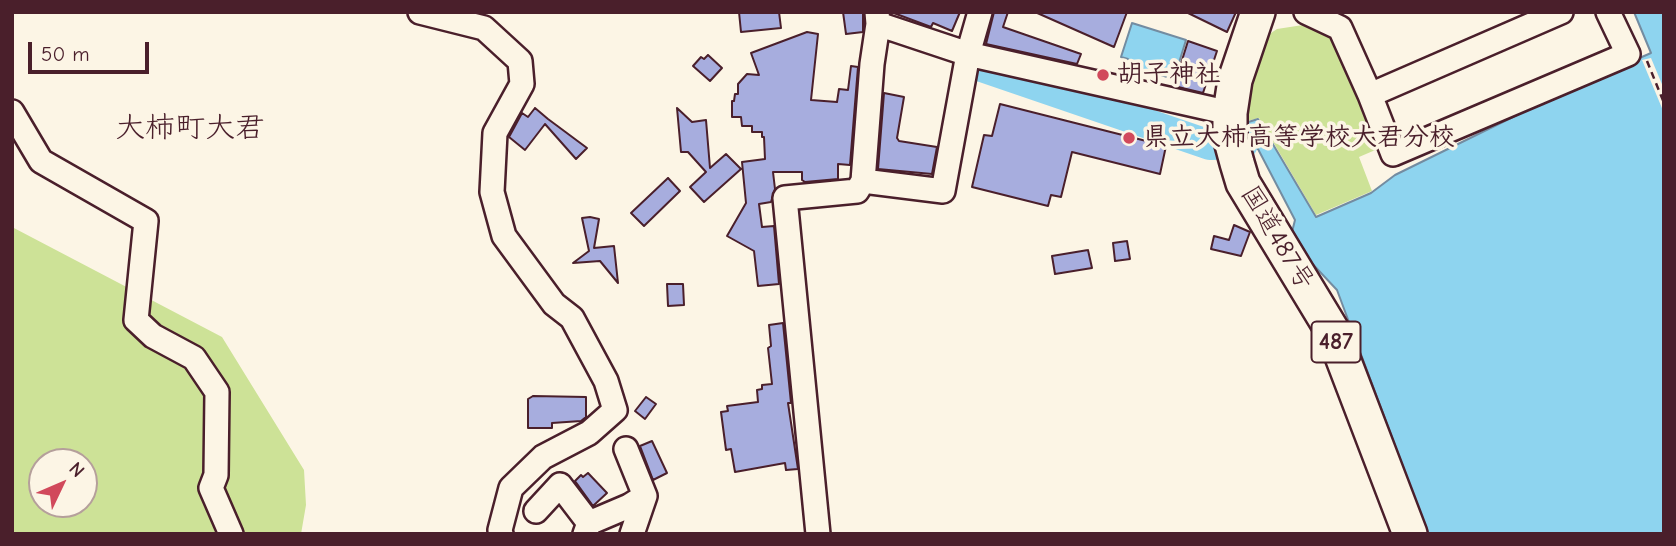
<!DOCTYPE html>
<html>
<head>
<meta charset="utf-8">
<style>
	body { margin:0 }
	#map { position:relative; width:1676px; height:546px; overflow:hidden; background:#fcf5e5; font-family:"Comic Neue",sans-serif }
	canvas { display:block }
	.frame { position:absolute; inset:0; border:14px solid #4a1f2b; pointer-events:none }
	.north { position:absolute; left:28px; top:448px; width:70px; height:70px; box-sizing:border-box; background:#fcf5e5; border:2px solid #b59f9b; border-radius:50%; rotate:46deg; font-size:19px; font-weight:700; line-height:28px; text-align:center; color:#4a1f2b }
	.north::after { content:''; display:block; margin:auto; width:24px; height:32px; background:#d1495b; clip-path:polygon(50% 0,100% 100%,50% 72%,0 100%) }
	.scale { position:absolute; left:28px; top:42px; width:121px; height:32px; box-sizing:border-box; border:4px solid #4a1f2b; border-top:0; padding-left:9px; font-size:21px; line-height:24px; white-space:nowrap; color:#4a1f2b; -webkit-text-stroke:5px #fcf5e5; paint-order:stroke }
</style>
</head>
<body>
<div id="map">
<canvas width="1676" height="546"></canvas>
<div class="frame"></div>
<div class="north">N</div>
<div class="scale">50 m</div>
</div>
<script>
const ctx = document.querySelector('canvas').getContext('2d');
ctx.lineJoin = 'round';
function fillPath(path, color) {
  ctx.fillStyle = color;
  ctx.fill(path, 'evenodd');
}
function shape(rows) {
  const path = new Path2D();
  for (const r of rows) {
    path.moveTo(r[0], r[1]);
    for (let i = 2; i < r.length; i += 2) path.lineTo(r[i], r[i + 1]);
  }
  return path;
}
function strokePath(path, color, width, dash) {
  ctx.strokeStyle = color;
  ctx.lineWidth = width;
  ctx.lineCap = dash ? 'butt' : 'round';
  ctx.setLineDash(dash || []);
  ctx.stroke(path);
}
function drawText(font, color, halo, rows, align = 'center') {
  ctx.font = font + ' "Comic Neue","Klee One",sans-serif';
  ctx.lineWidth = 7;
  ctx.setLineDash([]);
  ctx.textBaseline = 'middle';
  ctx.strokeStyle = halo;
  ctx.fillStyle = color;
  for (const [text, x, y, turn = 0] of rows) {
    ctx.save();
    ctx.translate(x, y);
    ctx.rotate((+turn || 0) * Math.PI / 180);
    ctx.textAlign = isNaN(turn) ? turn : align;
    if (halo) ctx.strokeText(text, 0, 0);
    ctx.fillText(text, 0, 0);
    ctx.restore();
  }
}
fillPath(shape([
	[1303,25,1335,37,1380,148,1359,157,1372,191,1316,215,1259,118,1239,123,1259,41,1277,29],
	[12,227,222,337,304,470,306,505,301,534,12,534],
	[42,462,84,462,84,504,42,504]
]), '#cde297');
const water = shape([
	[1634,12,1664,12,1664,534,1428,534,1337,290,1290,240,1295,220,1258,149,1244,149,1242,124,1258,119,1316,217,1371,193,1395,175,1580,84,1651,53,1634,12],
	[1132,23,1186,40,1174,79,1127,65,1128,59,1121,57,1132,23]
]);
fillPath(water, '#8ed4ef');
strokePath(water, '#738ca1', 2);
fillPath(shape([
	[1651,58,1664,89,1664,113,1642,60]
]), '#fcf5e5');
strokePath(shape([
	[973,64,1210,145,1243,144]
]), '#8ed4ef', 30);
const building = shape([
	[739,12,779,12,781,28,741,32,739,12],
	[843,12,863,12,863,32,846,34,843,12],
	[891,12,960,12,952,31,933,23,931,27,891,12],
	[994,12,1008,12,1003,27,1081,54,1077,64,986,44,994,12],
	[1035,12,1127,12,1114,47,1035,12],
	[1186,12,1236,12,1227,32,1186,12],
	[807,32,818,34,811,100,837,102,839,89,848,90,851,66,858,67,850,165,838,164,838,179,805,182,802,180,802,172,773,172,775,189,771,202,759,204,762,227,774,226,779,284,758,286,754,251,727,236,746,203,742,162,765,159,764,137,762,137,762,132,752,132,752,126,742,126,741,117,732,117,732,101,734,101,735,94,738,94,738,84,747,74,759,75,751,53,807,32],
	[1188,41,1217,51,1203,93,1174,86,1188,41],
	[708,55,722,68,710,81,693,66,701,57,704,59,708,55],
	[884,93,904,97,897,138,899,141,937,147,932,174,878,169,884,93],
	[1000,104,1166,146,1160,174,1072,152,1061,197,1051,195,1048,206,972,187,984,135,992,136,1000,104],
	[535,108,548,119,587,148,576,159,545,124,525,150,509,137,522,113,528,117,535,108],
	[677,108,692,122,706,120,710,168,726,154,741,169,704,202,690,187,706,172,688,152,681,152,677,108],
	[668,178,680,191,644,226,631,213,668,178],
	[590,217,599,219,594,248,614,246,618,283,600,261,573,263,589,251,582,218,590,217],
	[1234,225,1250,232,1241,256,1211,249,1214,236,1229,240,1234,225],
	[1127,241,1130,259,1115,261,1113,243,1127,241],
	[1088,250,1092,268,1055,274,1052,256,1088,250],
	[667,284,683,284,684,305,668,306,667,284],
	[783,323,791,403,788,403,798,469,786,470,785,463,735,472,731,449,726,450,721,412,728,411,727,406,758,402,757,390,762,389,762,385,772,384,768,348,771,346,769,325,783,323],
	[533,396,586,397,586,417,581,421,552,423,552,428,528,428,528,399,533,396],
	[646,397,656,404,645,419,635,411,646,397],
	[652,441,667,473,653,480,640,446,652,441],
	[588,473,607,493,593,506,575,481,581,475,583,477,588,473]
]);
fillPath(building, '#a7adde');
strokePath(building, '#4a1f2b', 2);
const minor = shape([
	[420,12,484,28,520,61,522,84,495,133,492,192,504,236,554,304,572,318,606,381,615,410,589,433,543,457,511,488,500,530,501,534],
	[1306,12,1340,28,1370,95,1561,12],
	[878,24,968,54,1230,113],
	[1370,95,1393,154,1628,54,1608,12],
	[12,112,41,161,146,221,136,320,153,336,194,358,217,392,216,475,211,488,231,534],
	[863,181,943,191,968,54,980,12],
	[536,511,560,485,589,523],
	[585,534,589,523,629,506,645,496,626,449],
	[632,534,645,496],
	[818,534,785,198,857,191,863,181,872,64,878,24,877,12]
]);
const highway = shape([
	[1258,12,1235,80,1230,113,1230,137,1237,163,1243,183,1332,330,1410,534]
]);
strokePath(minor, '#4a1f2b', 28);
strokePath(highway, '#4a1f2b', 38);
strokePath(shape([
	[1647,61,1664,103]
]), '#4a1f2b', 2.5, [7, 5]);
strokePath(minor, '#fcf5e5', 23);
strokePath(highway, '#fcf5e5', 33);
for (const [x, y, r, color] of [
	[1103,75,7,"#d1495b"],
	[1129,138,7,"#d1495b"]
]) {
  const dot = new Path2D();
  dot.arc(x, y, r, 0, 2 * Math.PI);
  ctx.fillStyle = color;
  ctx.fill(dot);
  strokePath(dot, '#fcf5e5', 2.5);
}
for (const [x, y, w] of [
	[1336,342,49]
]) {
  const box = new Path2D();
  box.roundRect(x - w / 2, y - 20.5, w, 41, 5);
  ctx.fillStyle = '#fcf5e5';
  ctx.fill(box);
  strokePath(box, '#4a1f2b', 2);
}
drawText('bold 24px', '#4a1f2b', null, [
	["487",1336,342]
]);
drawText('bold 26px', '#4a1f2b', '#fcf5e5', [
	["胡子神社",1117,75],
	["県立大柿高等学校大君分校",1143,138]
], 'left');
drawText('26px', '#4a1f2b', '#fcf5e5', [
	["国道487号",1277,238,59]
]);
drawText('30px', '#4a1f2b', '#fcf5e5', [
	["大柿町大君",190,129]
]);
</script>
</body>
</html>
